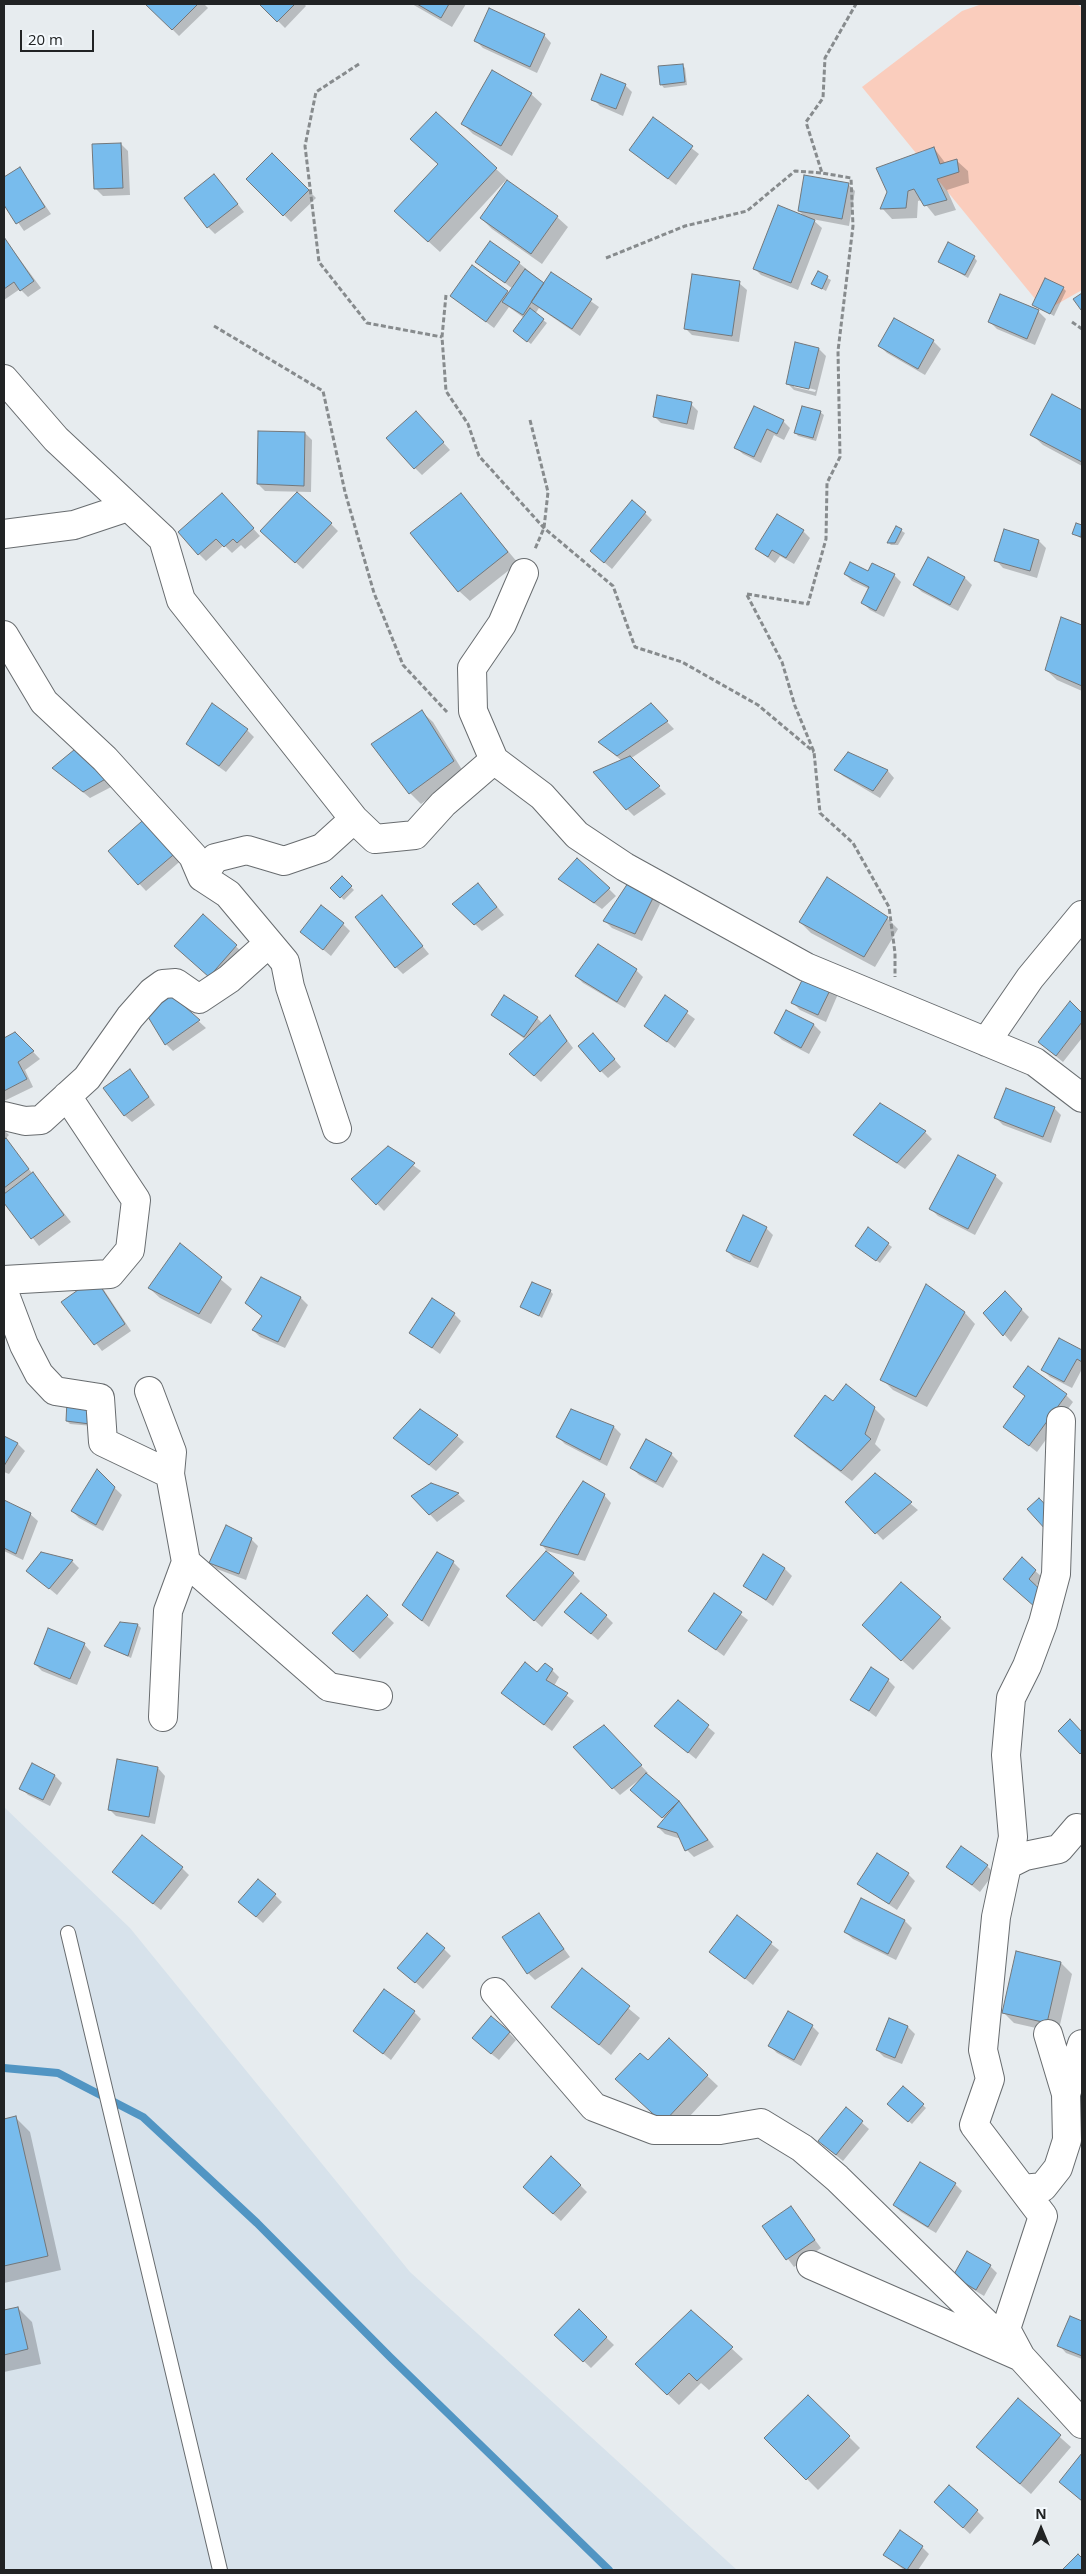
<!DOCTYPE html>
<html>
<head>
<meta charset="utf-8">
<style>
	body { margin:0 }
	#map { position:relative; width:1086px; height:2574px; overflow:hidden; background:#e7ecef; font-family:"Open Sans",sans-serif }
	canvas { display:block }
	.frame { position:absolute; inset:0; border:5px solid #212324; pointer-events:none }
	.north { position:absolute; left:1016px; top:2504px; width:50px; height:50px; -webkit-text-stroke:4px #f4f9fd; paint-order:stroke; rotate:0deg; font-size:14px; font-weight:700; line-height:20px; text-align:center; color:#212324 }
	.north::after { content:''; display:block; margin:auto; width:18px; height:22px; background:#212324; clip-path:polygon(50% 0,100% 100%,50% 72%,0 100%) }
	.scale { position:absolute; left:20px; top:30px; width:74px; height:22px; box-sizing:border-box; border:2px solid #212324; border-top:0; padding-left:6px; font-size:15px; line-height:18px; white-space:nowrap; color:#212324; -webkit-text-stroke:4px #f4f9fd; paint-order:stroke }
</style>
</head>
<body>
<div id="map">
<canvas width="1086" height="2574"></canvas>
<div class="frame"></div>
<div class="north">N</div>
<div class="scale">20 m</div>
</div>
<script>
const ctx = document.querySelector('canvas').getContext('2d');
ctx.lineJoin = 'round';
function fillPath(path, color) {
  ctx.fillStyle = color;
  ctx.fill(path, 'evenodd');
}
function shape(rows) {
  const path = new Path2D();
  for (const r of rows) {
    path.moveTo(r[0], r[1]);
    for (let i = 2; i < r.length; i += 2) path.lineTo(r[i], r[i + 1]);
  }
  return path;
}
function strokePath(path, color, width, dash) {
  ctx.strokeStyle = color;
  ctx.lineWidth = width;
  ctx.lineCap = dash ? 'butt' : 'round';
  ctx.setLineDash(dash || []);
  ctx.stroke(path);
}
fillPath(shape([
	[4,1807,130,1928,410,2272,737,2570,4,2570]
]), '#d7e2eb');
fillPath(shape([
	[982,4,1077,4,1082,8,1082,290,1045,311,862,87,962,11]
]), '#facdbd');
fillPath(shape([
	[147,4,204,4,208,8,179,36],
	[261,4,304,4,306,6,285,28],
	[412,4,466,4,452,27],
	[490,10,544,35,551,43,537,73,483,48,476,41],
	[682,65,685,68,687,85,664,88,661,84],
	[625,85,632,92,623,116,600,106,593,99],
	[531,94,542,104,512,156,473,134,463,124],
	[654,119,699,154,676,185,630,150],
	[121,144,128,151,130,195,103,196,96,189],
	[934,148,946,164,957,161,968,171,969,183,947,190,956,210,935,216,922,200,918,201,917,218,892,219,882,208],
	[272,154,316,198,291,222,248,179],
	[439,165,496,169,507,179,440,252,407,222],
	[20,169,51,214,24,231,4,202,4,179],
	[221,183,244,212,215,234,208,227],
	[848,184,855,191,849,226,812,219,822,228,798,290,761,275,754,268,806,218,799,211],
	[557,217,568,227,542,264,492,229,481,218],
	[4,238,41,288,28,297,20,289,4,300],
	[974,257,977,261,968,278,939,261],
	[477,262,519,263,545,284,552,274,599,307,580,336,539,308,535,314,547,323,531,344,518,334,524,318,509,307,494,328,452,296,507,292,510,294,513,289],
	[818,273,831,280,826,291,813,284],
	[739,283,747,290,739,342,692,335,685,328],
	[1063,288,1066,291,1054,316,1033,304],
	[1001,296,1039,312,1046,319,1035,345,997,329,990,322],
	[895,320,933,341,941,349,925,375,887,353,880,346],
	[819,349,826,356,816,396,794,390,787,383],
	[794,384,816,390,815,392,794,387],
	[1053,395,1082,411,1082,466,1043,445,1032,435],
	[691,404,698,411,694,430,661,423,654,416],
	[754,407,783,421,790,428,784,440,774,435,761,463,743,454,735,447],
	[820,412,824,415,816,441,798,436,795,432],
	[423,420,450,450,422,475,415,468],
	[305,433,312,440,311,492,265,491,258,484],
	[460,494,518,563,470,601,459,591],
	[229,502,260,536,245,549,241,545,232,553,224,545,206,561,199,554],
	[645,513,652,520,612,569,599,558],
	[331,524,338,531,303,569,269,538],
	[1077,524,1082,526,1082,539,1074,534],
	[897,528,905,533,898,545,891,545,888,542],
	[803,531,810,538,794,564,780,556,775,563,756,549],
	[1039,541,1046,548,1037,578,1003,568,996,560],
	[929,559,965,578,972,585,958,611,922,592,914,585],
	[869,573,894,575,901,582,884,617,870,610,863,603,869,589,852,581,845,574],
	[1062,618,1082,627,1082,691,1057,680,1046,670],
	[650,704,674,729,630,759,666,794,634,816,627,809,622,761,600,742],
	[422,712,433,722,464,773,421,804,410,793],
	[247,730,254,737,226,772,187,744],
	[80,747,115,785,90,798,54,768],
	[836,769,888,771,894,778,880,798,843,776],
	[156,823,185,857,146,891,109,851],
	[342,878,354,890,344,900,332,888],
	[560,879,609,889,616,896,602,909],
	[485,892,504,915,482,931,454,904],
	[382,897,429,954,403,974,396,967],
	[653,897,660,904,642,941,612,928,605,921],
	[203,916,243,953,217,983,183,953],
	[887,918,898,929,875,967,811,933,800,922],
	[343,924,350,931,331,956,302,932],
	[636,970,643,977,625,1008,583,983,576,976],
	[805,976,838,994,826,1022,800,1010,793,1003],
	[168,993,206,1028,173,1051,166,1044],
	[665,997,695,1019,675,1048,646,1026],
	[1070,1003,1082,1014,1082,1038,1063,1062,1047,1049],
	[787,1011,814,1025,821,1032,809,1054,782,1040,775,1033],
	[492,1015,537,1018,543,1024,550,1017,573,1048,541,1082,518,1061,526,1040],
	[15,1033,40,1059,25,1070,33,1087,4,1101,4,1039],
	[600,1042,621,1067,608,1078,601,1071],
	[130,1070,155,1105,132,1122,124,1115],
	[881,1105,925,1132,932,1139,905,1169,855,1135],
	[1054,1108,1061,1115,1051,1143,1003,1125,996,1118],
	[4,1130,9,1135,5,1139,71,1222,39,1246,4,1201,6,1194,4,1192],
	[388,1147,421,1171,384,1211,353,1179],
	[995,1176,1003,1183,975,1235,938,1216,931,1209],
	[766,1228,773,1235,758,1268,734,1258,727,1251],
	[868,1229,892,1247,880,1263,859,1249],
	[180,1245,232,1289,211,1324,160,1298,149,1288],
	[261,1279,301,1298,308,1305,285,1348,260,1337,253,1330,263,1317,247,1303],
	[926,1286,965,1313,975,1324,927,1407,893,1390,882,1379],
	[102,1287,131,1331,102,1351,63,1302],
	[550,1291,553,1294,542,1318,522,1306],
	[1005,1293,1029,1317,1011,1342,985,1313],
	[454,1314,461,1321,440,1354,411,1333],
	[1059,1339,1082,1352,1082,1369,1072,1388,1050,1377,1043,1370],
	[1015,1387,1066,1395,1073,1402,1037,1452,1005,1427,1026,1397],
	[68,1403,93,1426,70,1424,67,1421],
	[874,1408,885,1419,875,1444,881,1450,852,1481,807,1447,796,1436],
	[572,1411,614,1427,621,1434,607,1466,565,1444,558,1437],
	[457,1436,464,1442,436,1471,395,1438],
	[4,1437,18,1444,25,1451,9,1474,4,1472],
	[671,1454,678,1461,663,1488,639,1475,632,1468],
	[97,1471,122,1495,103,1531,79,1518,72,1511],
	[875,1474,918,1510,883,1540,847,1502],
	[432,1484,458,1494,465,1501,437,1522,413,1496],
	[604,1495,611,1503,585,1561,547,1551,542,1545],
	[4,1501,30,1514,38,1521,23,1560,4,1551],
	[251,1539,258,1546,246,1580,217,1569,210,1562],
	[41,1554,72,1561,79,1568,57,1595,28,1571],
	[1022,1559,1043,1578,1035,1587,1012,1586],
	[453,1562,460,1569,429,1627,411,1612],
	[784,1568,792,1576,773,1606,745,1586],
	[573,1574,580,1581,542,1627,515,1603],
	[715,1595,748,1620,724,1656,690,1631],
	[367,1597,394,1623,360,1659,333,1633],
	[606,1616,613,1623,598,1640,573,1619],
	[940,1618,951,1628,913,1670,874,1636],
	[120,1624,138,1625,141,1628,131,1658,105,1646],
	[84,1644,91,1652,77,1685,42,1671,35,1664],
	[552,1670,559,1677,554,1686,574,1701,552,1731,503,1693,537,1673],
	[888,1680,895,1687,876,1717,852,1699],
	[678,1702,715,1733,696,1759,656,1726],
	[604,1727,648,1773,645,1774,686,1809,714,1847,694,1857,687,1850,681,1839,665,1834,658,1827,665,1819,638,1797,640,1779,620,1795,613,1788],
	[118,1761,158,1768,165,1776,155,1824,116,1816,109,1809],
	[33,1765,55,1776,62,1783,50,1806,28,1795,21,1788],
	[947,1866,987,1866,994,1873,980,1892],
	[182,1868,189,1875,161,1910,121,1879],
	[908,1874,915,1881,897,1910,859,1884],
	[275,1895,282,1902,263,1923,247,1909],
	[862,1899,905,1921,912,1928,896,1960,853,1939,845,1932],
	[539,1914,570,1957,535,1980,528,1973],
	[737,1917,779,1950,753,1985,711,1951],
	[444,1949,451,1956,423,1989,406,1974],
	[1017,1953,1061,1963,1072,1974,1058,2033,1014,2023,1003,2012],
	[582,1970,640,2018,611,2055,553,2007],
	[414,2012,421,2019,391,2060,354,2031],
	[889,2020,908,2027,915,2034,902,2064,884,2057,877,2050],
	[812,2026,819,2033,801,2066,777,2053,770,2046],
	[509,2033,516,2040,499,2060,480,2045],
	[669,2040,718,2086,674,2133,648,2062],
	[903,2088,926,2108,912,2124,892,2107],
	[846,2109,869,2129,843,2161,827,2148],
	[16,2118,30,2132,61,2270,4,2283,4,2120],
	[955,2184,962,2191,936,2233,901,2212,894,2205],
	[580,2185,587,2192,561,2221,531,2194],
	[791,2208,821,2248,794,2267,764,2227],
	[990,2266,997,2273,984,2296,961,2282],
	[18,2308,32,2322,41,2364,4,2372,4,2311],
	[579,2311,614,2345,591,2368,556,2335],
	[691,2311,743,2359,709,2390,701,2383,679,2405,647,2375],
	[1070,2318,1082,2323,1082,2359,1066,2353,1059,2345],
	[808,2396,860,2448,818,2490,766,2438],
	[1018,2400,1071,2447,1031,2494,977,2447],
	[943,2509,977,2511,984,2518,970,2534],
	[922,2547,929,2554,918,2570,904,2570,885,2555]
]), '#0003');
strokePath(shape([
	[4,2068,58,2073,143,2117,257,2223,390,2357,609,2570]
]), '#5195c3', 8);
const building = shape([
	[145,4,198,4,172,30,145,4],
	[259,4,295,4,277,22,259,4],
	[417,4,449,4,441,18,417,4],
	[489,8,545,34,530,67,474,41,489,8],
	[683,64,685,82,660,85,658,66,683,64],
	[492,70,532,93,501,146,461,124,492,70],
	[601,74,626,84,616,109,591,100,601,74],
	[436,112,497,168,428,242,394,211,438,164,410,139,436,112],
	[653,117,693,146,668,179,629,150,653,117],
	[121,143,123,188,94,189,92,144,121,143],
	[934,147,940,164,957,159,959,172,937,179,947,200,924,206,914,189,908,191,906,208,880,209,887,192,876,168,934,147],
	[272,153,309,190,283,216,246,179,272,153],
	[20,167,45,207,16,224,4,205,4,177,20,167],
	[214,174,238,204,207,228,184,198,214,174],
	[804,175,849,183,842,219,798,211,804,175],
	[507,180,558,216,531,254,480,218,507,180],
	[778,205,815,220,791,283,753,269,778,205],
	[4,237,34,281,20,291,14,282,4,289,4,237],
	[490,241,520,262,505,283,475,262,490,241],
	[948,242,975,256,965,275,938,262,948,242],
	[472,265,508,291,486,322,450,296,472,265],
	[525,269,544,283,523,315,502,302,525,269],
	[818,271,828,276,822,289,811,284,818,271],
	[551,272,592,299,572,329,531,302,551,272],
	[692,274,740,281,732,336,684,329,692,274],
	[1045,278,1064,287,1050,314,1032,305,1045,278],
	[1082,293,1082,310,1081,310,1073,299,1082,293],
	[1000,294,1039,310,1027,339,988,322,1000,294],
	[530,308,544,319,527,342,513,331,530,308],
	[894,318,934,340,918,369,878,346,894,318],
	[795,342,819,348,809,389,786,384,795,342],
	[1052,394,1082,410,1082,462,1030,435,1052,394],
	[657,395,692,402,687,424,653,417,657,395],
	[754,406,784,420,777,434,767,429,754,457,734,448,754,406],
	[802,406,821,411,813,438,794,433,802,406],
	[416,411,444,442,414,469,386,438,416,411],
	[258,431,305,432,304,486,257,484,258,431],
	[297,492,332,523,295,563,260,531,297,492],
	[222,493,254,528,237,543,233,539,224,547,216,539,198,555,178,532,222,493],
	[461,493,508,552,458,592,410,533,461,493],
	[632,500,646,512,604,563,590,551,632,500],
	[777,514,804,530,786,558,772,550,768,557,755,549,777,514],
	[1076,523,1082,525,1081,537,1072,534,1076,523],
	[896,526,902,529,895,543,887,543,896,526],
	[1004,529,1039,540,1030,571,994,561,1004,529],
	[928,557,965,577,950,605,913,585,928,557],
	[850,562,868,571,872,563,895,574,876,611,861,603,869,587,844,574,850,562],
	[1061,617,1082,625,1082,686,1045,670,1061,617],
	[212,703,248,729,219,766,186,744,212,703],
	[651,703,668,721,617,756,598,742,651,703],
	[422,710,454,761,409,794,371,744,422,710],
	[80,745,109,777,83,792,52,768,80,745],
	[848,752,888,770,873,791,834,770,848,752],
	[630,756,660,786,626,810,593,772,630,756],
	[149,815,179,850,138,885,108,851,149,815],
	[577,858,610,888,594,903,558,879,577,858],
	[342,876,352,886,340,898,330,888,342,876],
	[827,877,888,917,864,957,799,922,827,877],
	[478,883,497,907,474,925,452,904,478,883],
	[628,883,654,896,635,934,603,921,628,883],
	[382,895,423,946,395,968,355,917,382,895],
	[321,905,344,923,323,950,300,932,321,905],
	[203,914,237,945,209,977,174,946,203,914],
	[598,944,637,969,617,1002,575,976,598,944],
	[805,974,832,986,818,1015,791,1003,805,974],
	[168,992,200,1020,165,1045,142,1007,168,992],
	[504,995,538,1017,524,1037,491,1015,504,995],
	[665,995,688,1011,667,1042,644,1026,665,995],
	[1070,1001,1082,1013,1082,1022,1056,1056,1038,1042,1070,1001],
	[786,1010,814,1024,801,1048,774,1033,786,1010],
	[550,1015,567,1041,534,1076,509,1054,550,1015],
	[15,1032,34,1051,18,1062,27,1079,4,1091,4,1038,15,1032],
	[593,1033,615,1059,600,1072,578,1046,593,1033],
	[130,1069,149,1097,124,1116,103,1088,130,1069],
	[1006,1088,1055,1107,1043,1137,994,1118,1006,1088],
	[880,1103,926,1131,897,1163,853,1135,880,1103],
	[6,1138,29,1169,4,1188,4,1140,6,1138],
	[388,1146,415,1163,376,1205,351,1179,388,1146],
	[958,1155,996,1175,968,1229,929,1209,958,1155],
	[33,1172,64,1215,31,1239,4,1203,4,1194,33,1172],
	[743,1215,767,1227,750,1262,726,1251,743,1215],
	[868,1227,889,1243,876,1261,855,1246,868,1227],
	[180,1243,222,1277,199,1314,148,1288,180,1243],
	[261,1277,301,1297,278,1342,252,1330,262,1316,245,1303,261,1277],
	[95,1278,125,1324,94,1345,61,1302,95,1278],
	[532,1282,551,1290,539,1316,520,1307,532,1282],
	[926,1284,965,1312,916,1397,880,1380,926,1284],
	[1005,1291,1022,1309,1003,1336,983,1313,1005,1291],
	[432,1298,455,1313,432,1348,409,1333,432,1298],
	[1059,1338,1082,1350,1082,1362,1077,1359,1064,1382,1041,1370,1059,1338],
	[1028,1366,1067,1394,1029,1446,1003,1427,1025,1396,1013,1387,1028,1366],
	[846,1384,875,1407,865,1434,871,1439,841,1471,794,1436,825,1395,833,1401,846,1384],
	[67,1401,92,1404,90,1424,66,1421,67,1401],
	[420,1409,458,1435,429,1465,393,1438,420,1409],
	[571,1409,614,1426,600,1460,556,1437,571,1409],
	[4,1436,18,1443,4,1466,4,1436],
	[646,1439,672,1453,656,1482,630,1468,646,1439],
	[97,1469,115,1487,96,1525,71,1511,97,1469],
	[875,1473,912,1502,875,1534,845,1502,875,1473],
	[583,1481,605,1494,578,1555,540,1545,583,1481],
	[431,1483,459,1493,429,1515,411,1496,431,1483],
	[1039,1498,1054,1514,1046,1530,1027,1509,1039,1498],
	[4,1500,31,1513,16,1554,4,1548,4,1500],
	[226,1525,252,1538,239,1574,209,1563,226,1525],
	[546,1551,574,1573,534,1621,506,1596,546,1551],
	[41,1552,73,1560,49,1589,26,1571,41,1552],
	[437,1552,454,1561,422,1621,402,1605,437,1552],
	[763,1554,785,1568,766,1600,743,1586,763,1554],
	[1022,1557,1036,1570,1029,1579,1046,1595,1035,1607,1003,1579,1022,1557],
	[901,1582,941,1617,901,1661,862,1625,901,1582],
	[581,1593,607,1615,591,1634,564,1612,581,1593],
	[714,1593,742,1612,716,1650,688,1631,714,1593],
	[367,1595,388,1615,353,1652,332,1633,367,1595],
	[120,1622,138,1624,128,1656,104,1646,120,1622],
	[48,1628,85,1643,70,1679,34,1664,48,1628],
	[525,1662,537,1672,545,1663,553,1669,546,1680,568,1693,544,1725,501,1693,525,1662],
	[871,1667,889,1679,869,1711,850,1700,871,1667],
	[678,1700,709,1725,688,1753,654,1726,678,1700],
	[1070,1719,1082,1732,1082,1752,1080,1754,1058,1731,1070,1719],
	[604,1725,642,1765,612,1789,573,1747,604,1725],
	[117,1759,158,1767,149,1817,108,1810,117,1759],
	[32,1763,55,1775,43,1800,19,1789,32,1763],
	[646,1773,679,1801,662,1818,630,1790,646,1773],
	[679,1801,708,1840,685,1851,677,1833,657,1827,679,1801],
	[142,1835,183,1867,153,1904,112,1872,142,1835],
	[961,1846,988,1865,972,1885,946,1867,961,1846],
	[877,1853,909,1873,889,1904,857,1884,877,1853],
	[258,1879,276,1894,256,1917,238,1902,258,1879],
	[861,1898,905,1920,888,1954,844,1932,861,1898],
	[539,1913,564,1949,527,1974,502,1937,539,1913],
	[737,1915,772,1942,745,1979,709,1952,737,1915],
	[427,1933,445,1948,415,1983,397,1968,427,1933],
	[1016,1951,1061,1962,1047,2023,1002,2013,1016,1951],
	[582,1968,630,2006,599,2045,551,2007,582,1968],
	[384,1989,415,2011,383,2054,353,2031,384,1989],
	[788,2011,813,2025,794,2060,768,2046,788,2011],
	[491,2016,510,2032,491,2054,472,2038,491,2016],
	[889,2018,908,2026,895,2058,876,2050,889,2018],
	[669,2038,708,2075,663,2123,615,2079,640,2053,648,2060,669,2038],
	[903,2086,924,2104,908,2122,887,2104,903,2086],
	[846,2107,863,2121,836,2155,818,2141,846,2107],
	[16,2116,48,2256,4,2266,4,2119,16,2116],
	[551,2156,581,2185,553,2214,523,2187,551,2156],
	[920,2162,956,2183,928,2227,893,2205,920,2162],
	[791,2206,815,2240,786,2260,762,2226,791,2206],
	[967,2251,991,2265,976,2290,953,2276,967,2251],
	[18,2307,28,2349,4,2355,4,2310,18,2307],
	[579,2309,607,2337,583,2362,554,2335,579,2309],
	[691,2310,733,2347,697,2381,689,2373,667,2395,635,2364,691,2310],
	[1070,2316,1082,2321,1082,2356,1057,2346,1070,2316],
	[808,2395,850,2436,806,2480,764,2438,808,2395],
	[1018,2398,1061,2435,1020,2484,976,2447,1018,2398],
	[1082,2453,1082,2501,1059,2482,1082,2453],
	[949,2485,978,2510,963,2528,934,2502,949,2485],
	[900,2530,923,2546,907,2570,883,2555,900,2530],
	[1078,2554,1082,2558,1082,2570,1062,2570,1078,2554]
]);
fillPath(building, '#78bced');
strokePath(building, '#73777a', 1);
const service = shape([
	[68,1933,220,2570]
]);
const minor = shape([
	[4,379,56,439,163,539,181,600,354,819,375,839,415,835,443,804,494,760],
	[4,534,74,525,128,507],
	[524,573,502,624,472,668,473,711,494,760,542,796,577,835,625,867,806,967,1035,1062,1082,1098],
	[4,635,44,702,105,759,193,856,202,877],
	[986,1042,1030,978,1082,915],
	[4,1116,25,1121,41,1120,87,1078,130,1017,152,992,163,984,176,983,199,999,229,979,269,943],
	[337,1129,290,987,285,962,228,894,202,877,215,858,247,850,284,861,322,848,354,819],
	[4,1280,110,1274,130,1250,136,1200,67,1096],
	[4,1292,24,1345,39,1374,55,1391,100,1398,103,1442,170,1474],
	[149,1391,172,1452,170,1474,186,1562,168,1611,163,1717],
	[186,1562,329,1687,378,1696],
	[1007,1865,1025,1856,1059,1849,1077,1828],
	[495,1992,594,2107,654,2130,720,2130,761,2123,802,2148,837,2178,1015,2352],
	[1048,2034,1066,2094],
	[1023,2189,1043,2187,1058,2168,1067,2140,1066,2094,1082,2044],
	[811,2265,1021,2357,1082,2424],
	[1021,2357,1006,2329,1043,2216,974,2125,990,2079,983,2050,996,1917,1013,1837,1006,1755,1011,1698,1027,1666,1043,1623,1056,1574,1061,1421]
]);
strokePath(service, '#686c6f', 16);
strokePath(minor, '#686c6f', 30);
strokePath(shape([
	[359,64,316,92,305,146,319,262,367,323,442,337],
	[606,258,685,226,747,211,795,171,822,173],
	[446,295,442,337,446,391,468,424,479,456,544,528,613,586,635,647,682,662,758,705,814,752],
	[1072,322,1082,329],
	[214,326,323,391,345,492,374,593,403,665,447,712],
	[530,420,548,492,544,528,535,549],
	[747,594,808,604,826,539,827,483,840,457,838,351,853,226,851,178,822,173,806,122,823,98,825,58,856,4],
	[747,595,782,662,795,706,814,752,820,813,853,843,889,907,895,953,895,977]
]), '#878b8d', 3, [5, 2.5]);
strokePath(service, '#fff', 14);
strokePath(minor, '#fff', 28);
</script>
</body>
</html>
